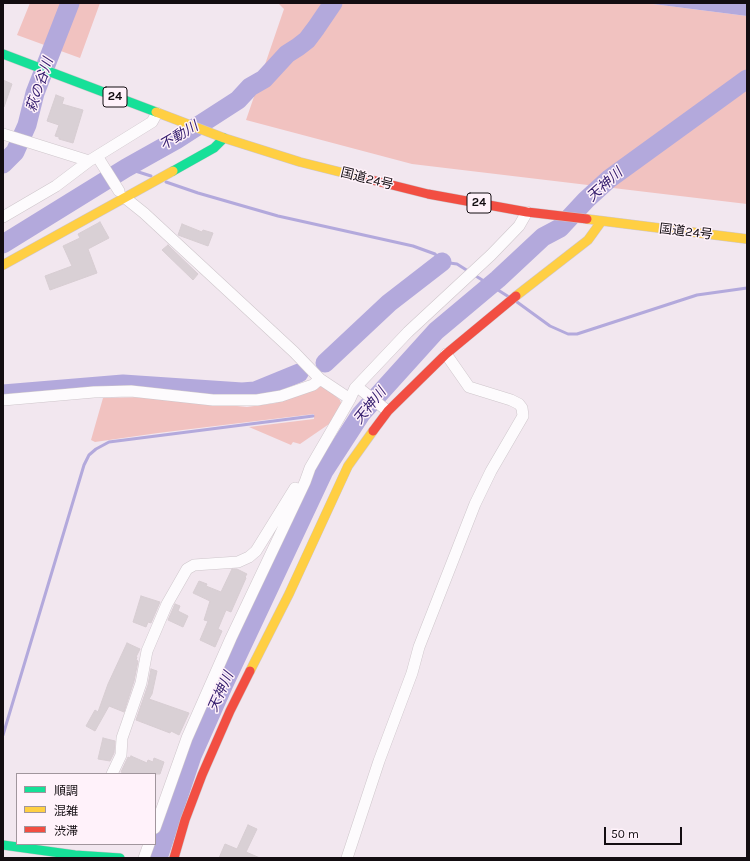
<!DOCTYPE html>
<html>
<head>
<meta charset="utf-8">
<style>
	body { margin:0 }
	#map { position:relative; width:750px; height:861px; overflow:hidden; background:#f2e7ef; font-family:Karla,"Noto Sans JP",sans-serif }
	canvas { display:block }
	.frame { position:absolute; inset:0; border:4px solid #130d11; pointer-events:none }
	.legend { position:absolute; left:16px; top:773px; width:140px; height:72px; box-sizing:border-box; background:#fff2fa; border:1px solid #a1969d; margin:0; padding:5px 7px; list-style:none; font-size:12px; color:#130d11 }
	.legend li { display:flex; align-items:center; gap:8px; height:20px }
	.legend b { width:20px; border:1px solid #a1969d }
	.scale { position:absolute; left:604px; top:827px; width:78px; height:18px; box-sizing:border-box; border:2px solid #130d11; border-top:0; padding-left:5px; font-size:12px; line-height:14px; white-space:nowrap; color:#130d11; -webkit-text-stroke:3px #fff2fa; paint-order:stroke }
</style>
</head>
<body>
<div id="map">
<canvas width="750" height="861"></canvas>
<div class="frame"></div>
<ul class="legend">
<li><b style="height:5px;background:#16e098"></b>順調</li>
<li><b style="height:5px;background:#ffcf43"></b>混雑</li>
<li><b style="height:5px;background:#f24e42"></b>渋滞</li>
</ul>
<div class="scale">50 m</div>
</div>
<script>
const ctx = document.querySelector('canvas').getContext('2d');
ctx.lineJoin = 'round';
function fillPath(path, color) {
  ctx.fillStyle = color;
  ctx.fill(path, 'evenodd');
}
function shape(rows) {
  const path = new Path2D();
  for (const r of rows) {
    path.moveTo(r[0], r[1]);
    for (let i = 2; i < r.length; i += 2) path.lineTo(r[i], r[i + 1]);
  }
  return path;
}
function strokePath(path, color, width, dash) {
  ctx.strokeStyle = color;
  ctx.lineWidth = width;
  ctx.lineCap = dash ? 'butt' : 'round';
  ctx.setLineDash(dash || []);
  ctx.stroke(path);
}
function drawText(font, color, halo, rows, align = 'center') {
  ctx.font = font + ' Karla,"Noto Sans JP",sans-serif';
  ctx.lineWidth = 3;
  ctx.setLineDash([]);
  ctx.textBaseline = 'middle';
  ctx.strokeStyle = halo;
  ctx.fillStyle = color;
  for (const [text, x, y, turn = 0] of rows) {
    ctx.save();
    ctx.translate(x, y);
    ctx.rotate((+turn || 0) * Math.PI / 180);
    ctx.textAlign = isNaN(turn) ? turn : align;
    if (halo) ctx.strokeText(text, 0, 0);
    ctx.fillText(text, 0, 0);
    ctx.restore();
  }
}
fillPath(shape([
	[30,3,100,3,80,58,17,35],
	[278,3,645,3,747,16,747,204,412,164,246,120,284,9],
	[322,386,326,388,340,400,342,406,332,422,300,444,293,442,291,445,249,427,314,419,314,414,158,433,95,442,91,440,103,398,146,397,247,407,276,403]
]), '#f1c2c0');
fillPath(shape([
	[645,3,747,3,747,16]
]), '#b3a9dc');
strokePath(shape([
	[126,168,151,176],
	[166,182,198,193,278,216,413,246,435,254,442,262,457,264,509,297],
	[517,302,550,326,568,334,577,334,697,295,747,288],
	[356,416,361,414],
	[3,735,84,465,89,455,96,449,109,442,313,416]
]), '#b3a9dc', 3);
strokePath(shape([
	[3,164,15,152,27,125,35,93,70,3],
	[3,244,126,168,176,140,238,100,250,87,264,79,287,54,298,47,307,40,316,28,333,3],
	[325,363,389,303,442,262],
	[3,394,123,384,242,392,255,391,299,373],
	[158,858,192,756,224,684,324,471,361,414,436,331,498,279,543,237,560,228,586,200,609,179,747,79]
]), '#b3a9dc', 19);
const building = shape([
	[3,80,12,84,4,107,3,107,3,80],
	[56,95,64,98,62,104,83,110,73,143,59,139,59,137,55,136,59,125,47,121,56,95],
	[100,222,109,238,88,249,97,273,50,290,45,276,72,266,63,246,80,238,78,234,100,222],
	[182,224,202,232,203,230,213,233,208,246,178,235,182,224],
	[168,245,198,274,193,280,162,250,168,245],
	[232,569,237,569,247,574,245,577,246,578,231,612,226,610,218,629,222,631,215,647,200,640,208,621,204,620,210,601,193,593,199,581,207,584,206,586,221,592,232,569],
	[141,596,160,602,151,623,148,622,146,627,133,622,141,596],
	[175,604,180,606,178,611,188,616,183,627,168,620,175,604],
	[127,643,140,649,136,657,137,657,136,660,138,661,134,681,124,712,109,706,95,731,86,726,95,710,98,712,108,684,127,643],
	[151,669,157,671,152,694,149,699,189,713,179,735,171,731,170,733,136,720,148,685,151,669],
	[103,738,115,741,114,753,110,761,98,759,103,738],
	[131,756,147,763,148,760,153,762,154,758,164,762,160,774,125,774,121,772,128,757,130,758,131,756],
	[248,825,257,829,246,852,260,858,219,858,225,844,237,849,248,825]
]);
fillPath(building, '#d9d0d5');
strokePath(building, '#d7cdd2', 1);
const street = shape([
	[3,134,89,161],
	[97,156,119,191],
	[124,197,144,213,294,352,320,379,350,399],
	[3,217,56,186,89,161,152,122,157,113],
	[355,388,360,389,384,408],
	[3,400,94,392,131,391,213,400,257,400,281,396,313,385,320,379],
	[112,774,121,755,122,738,141,683,147,651,167,604,187,569,194,565,238,562,249,557,256,551,295,488],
	[155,828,187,738,231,638,305,482,310,468,350,399,355,388,408,332,491,255,519,226,527,212],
	[144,858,149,844],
	[347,858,379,761,412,673,419,647,475,504,491,471,523,416,522,408,519,404,511,400,469,387,446,354]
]);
const fast = shape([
	[3,54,156,112],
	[173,171,214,148,224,138],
	[3,845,75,855,120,858]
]);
const slow = shape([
	[156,112,224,138,300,162,368,179],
	[587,219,747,239],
	[3,265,173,171],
	[516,296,588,240,601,222],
	[250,671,289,594,348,466,373,431]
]);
const jam = shape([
	[368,179,428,194,527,212,587,219],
	[373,431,388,411,446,354,516,296],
	[174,858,185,820,202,775,230,711,250,671]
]);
strokePath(street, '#cec6cb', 12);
strokePath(fast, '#cec6cb', 10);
strokePath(slow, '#cec6cb', 10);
strokePath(jam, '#cec6cb', 10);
strokePath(street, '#fdfbfd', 11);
strokePath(fast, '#16e098', 9);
strokePath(slow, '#ffcf43', 9);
strokePath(jam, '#f24e42', 9);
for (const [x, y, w] of [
	[115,97,24],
	[479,203,24]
]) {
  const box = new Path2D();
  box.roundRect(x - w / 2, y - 10, w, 20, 3);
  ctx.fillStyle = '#fff2fa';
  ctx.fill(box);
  strokePath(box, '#130d11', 1);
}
drawText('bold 12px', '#130d11', null, [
	["24",115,97],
	["24",479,203]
]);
drawText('13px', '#130d11', '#fff2fa', [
	["国道24号",367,179,14],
	["国道24号",686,232,7]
]);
drawText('italic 14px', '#341d6e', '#fff2fa', [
	["萩の谷川",40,85,-71],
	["不動川",179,136,-31],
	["天神川",605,185,-42],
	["天神川",370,406,-51],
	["天神川",221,692,-66]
]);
</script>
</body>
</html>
